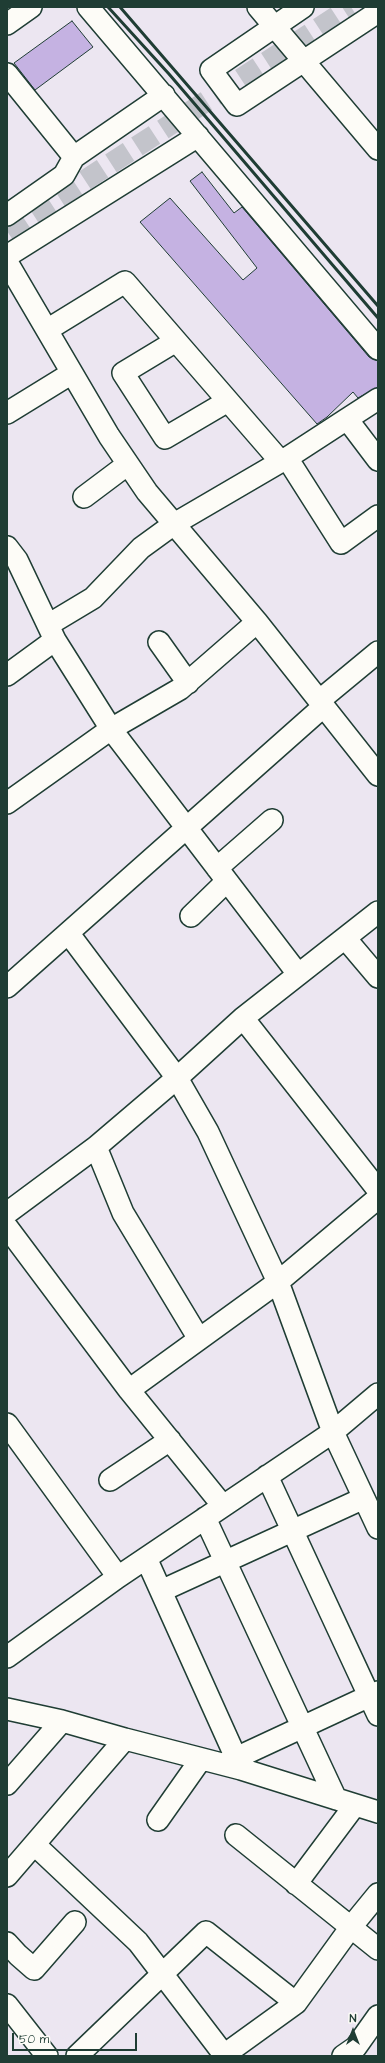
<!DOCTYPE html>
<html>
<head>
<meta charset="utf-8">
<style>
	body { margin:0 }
	#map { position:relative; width:385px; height:2063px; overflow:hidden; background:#ece6f1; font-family:"Architects Daughter",sans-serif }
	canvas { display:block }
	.frame { position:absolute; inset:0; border:8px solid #1f3d34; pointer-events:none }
	.north { position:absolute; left:333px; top:2011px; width:40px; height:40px; -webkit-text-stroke:3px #fdfcf7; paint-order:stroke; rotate:0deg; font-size:11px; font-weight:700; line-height:16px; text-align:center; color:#1f3d34 }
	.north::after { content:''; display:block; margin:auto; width:14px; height:18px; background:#1f3d34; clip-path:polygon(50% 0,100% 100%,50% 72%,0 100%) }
	.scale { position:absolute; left:12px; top:2033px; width:125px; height:18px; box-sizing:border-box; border:2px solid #1f3d34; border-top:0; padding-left:5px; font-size:12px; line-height:14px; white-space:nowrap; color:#1f3d34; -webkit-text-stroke:3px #fdfcf7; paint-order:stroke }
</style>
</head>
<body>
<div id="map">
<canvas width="385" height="2063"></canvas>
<div class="frame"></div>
<div class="north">N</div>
<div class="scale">50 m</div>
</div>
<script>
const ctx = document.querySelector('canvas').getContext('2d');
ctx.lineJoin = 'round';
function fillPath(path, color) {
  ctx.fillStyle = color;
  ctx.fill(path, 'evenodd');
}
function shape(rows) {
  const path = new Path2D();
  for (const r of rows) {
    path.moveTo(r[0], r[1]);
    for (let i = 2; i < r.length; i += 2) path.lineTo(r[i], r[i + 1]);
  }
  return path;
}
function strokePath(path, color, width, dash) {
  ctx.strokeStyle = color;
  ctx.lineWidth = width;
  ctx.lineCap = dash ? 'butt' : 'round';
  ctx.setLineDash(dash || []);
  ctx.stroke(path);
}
const building = shape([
	[72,21,93,47,35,90,14,63,72,21],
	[202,172,234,213,242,207,369,357,378,361,378,387,358,398,353,392,327,417,317,424,140,222,170,198,243,280,257,268,190,181,202,172]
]);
fillPath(building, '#c5b2e2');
strokePath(building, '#1f3d34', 1);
strokePath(shape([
	[7,231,351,7]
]), '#c3c4cb', 21, [21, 10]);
const minor = shape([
	[88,7,378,349],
	[258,7,378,149],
	[303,7,211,70,237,105,378,12],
	[7,24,31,7],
	[7,74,74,157],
	[7,215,64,175,74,157,164,95],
	[7,256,198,136],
	[7,262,109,436,147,492,257,622,378,775],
	[47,330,125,282,281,462],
	[176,341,123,373,165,438,228,401],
	[378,399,347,419,378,460],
	[7,413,72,373],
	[287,458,341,543,378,516],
	[84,497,128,464],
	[7,547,17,560,55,640,111,729,298,974],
	[48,625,93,598,141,548,174,524,287,458,347,419],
	[159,642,188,683],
	[7,675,55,640],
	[320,700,378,652],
	[7,803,111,729,180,689,257,622],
	[217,868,272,820],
	[191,916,227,881],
	[69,934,177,1078,208,1132,278,1282,333,1432,378,1528],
	[345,938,378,977],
	[7,987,324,706],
	[243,1018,378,1190],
	[96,1147,123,1213,199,1339],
	[7,1213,96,1147,177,1078,243,1018,378,912],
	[7,1227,129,1390,223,1506],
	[129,1390,278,1282,378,1198],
	[7,1424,118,1577],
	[267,1476,378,1715],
	[110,1480,170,1440],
	[205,1518,336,1799],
	[146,1558,241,1769],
	[161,1591,364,1498],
	[7,1657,118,1577,333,1432,378,1394],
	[7,1709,62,1721,125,1739,241,1769,378,1812],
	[236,1758,378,1692],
	[7,1784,62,1721],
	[158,1820,201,1759],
	[236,1835,378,1949],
	[35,1845,138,1942,225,2056],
	[7,1876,125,1739],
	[296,1884,355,1805],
	[7,1943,18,1955,34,1969,75,1922],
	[7,2005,47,2056],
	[224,2055,296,2003],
	[77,2056,206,1932,296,2003,351,1927,378,1894],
	[343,2056,356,2047,378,2016]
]);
strokePath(minor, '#1f3d34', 24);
strokePath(minor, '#fdfcf7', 21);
strokePath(shape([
	[108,7,169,74,378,318],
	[120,7,378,306]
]), '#1f3d34', 3);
</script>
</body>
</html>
